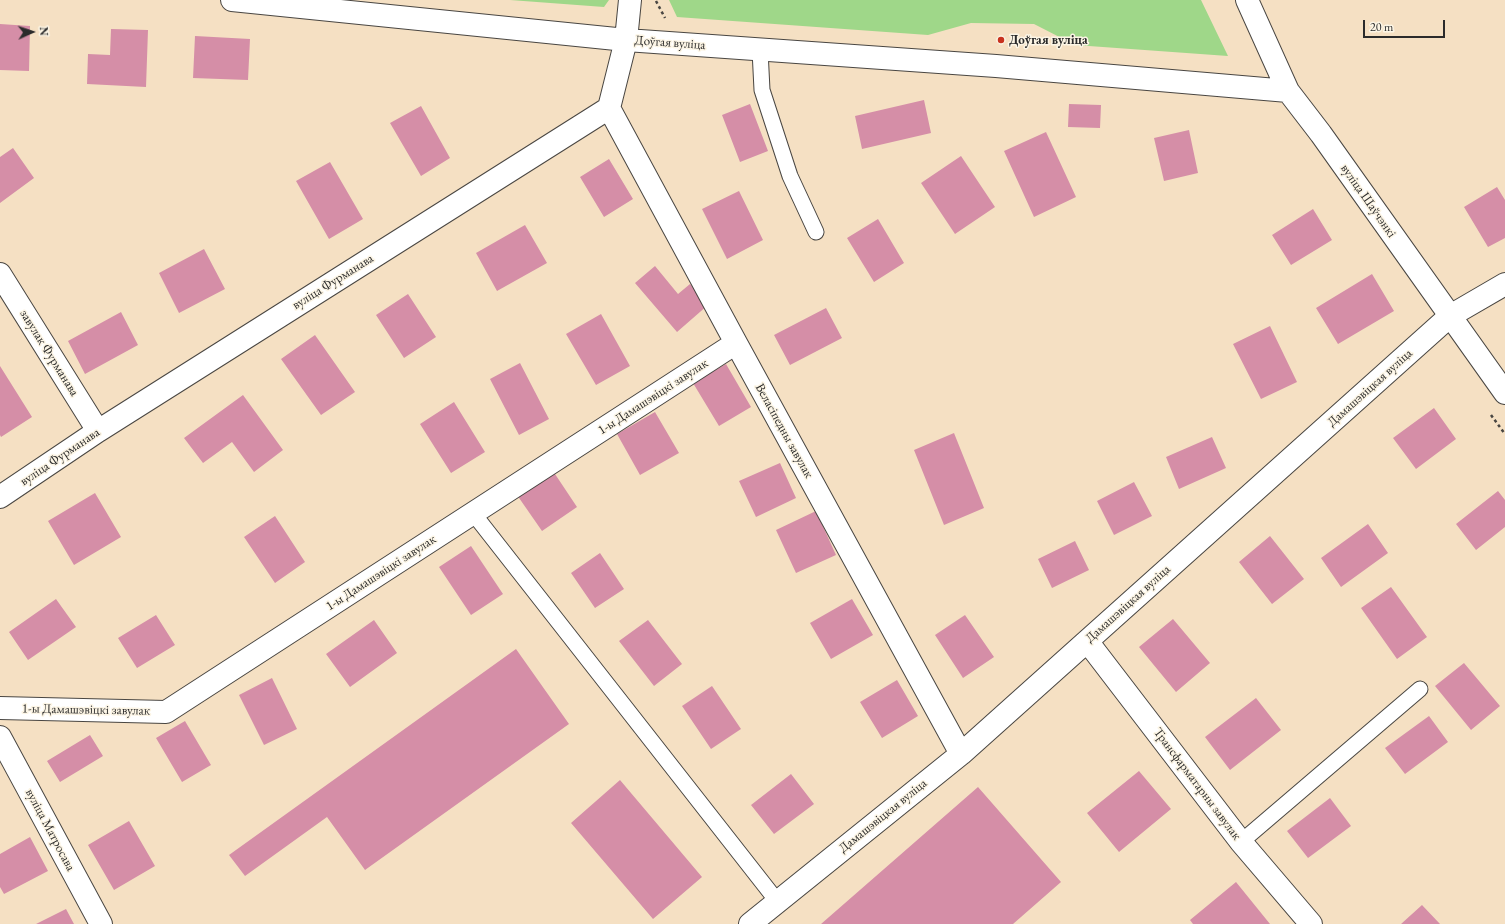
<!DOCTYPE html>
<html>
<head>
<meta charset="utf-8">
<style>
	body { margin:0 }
	#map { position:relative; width:1505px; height:924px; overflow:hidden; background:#f5e0c3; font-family:"EB Garamond",serif }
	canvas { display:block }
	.north { position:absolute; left:12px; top:12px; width:40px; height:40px; -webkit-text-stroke:3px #fcf5e5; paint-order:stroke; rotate:87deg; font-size:11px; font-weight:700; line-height:16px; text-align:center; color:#2b2b2b }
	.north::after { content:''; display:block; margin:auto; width:14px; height:18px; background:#2b2b2b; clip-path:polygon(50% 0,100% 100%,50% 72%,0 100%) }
	.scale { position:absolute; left:1363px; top:20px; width:82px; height:18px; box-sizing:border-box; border:2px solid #2b2b2b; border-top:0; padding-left:5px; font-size:12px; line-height:14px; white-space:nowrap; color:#2b2b2b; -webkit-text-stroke:3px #fcf5e5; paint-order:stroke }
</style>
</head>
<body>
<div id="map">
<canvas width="1505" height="924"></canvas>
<div class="north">N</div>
<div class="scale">20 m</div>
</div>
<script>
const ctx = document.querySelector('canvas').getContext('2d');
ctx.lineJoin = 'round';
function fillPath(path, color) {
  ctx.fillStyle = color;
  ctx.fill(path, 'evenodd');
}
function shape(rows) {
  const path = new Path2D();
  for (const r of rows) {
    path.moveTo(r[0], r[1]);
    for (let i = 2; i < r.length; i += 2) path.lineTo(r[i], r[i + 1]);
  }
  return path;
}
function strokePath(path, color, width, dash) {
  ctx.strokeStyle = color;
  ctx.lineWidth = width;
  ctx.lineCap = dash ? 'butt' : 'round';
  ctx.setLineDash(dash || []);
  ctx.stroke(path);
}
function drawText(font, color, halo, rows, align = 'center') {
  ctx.font = font + ' "EB Garamond",serif';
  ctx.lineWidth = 3;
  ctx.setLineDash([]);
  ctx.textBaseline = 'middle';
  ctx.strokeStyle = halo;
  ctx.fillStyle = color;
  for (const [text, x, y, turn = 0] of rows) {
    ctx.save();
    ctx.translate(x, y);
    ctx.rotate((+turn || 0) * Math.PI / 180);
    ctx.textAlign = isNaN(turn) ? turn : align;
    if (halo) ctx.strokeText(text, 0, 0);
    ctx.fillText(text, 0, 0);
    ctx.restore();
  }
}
fillPath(shape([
	[510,0,609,0,604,7],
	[669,0,1201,0,1228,56,1075,45,1034,24,971,23,928,35,677,17]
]), '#9fd789');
fillPath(shape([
	[0,24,30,26,29,71,0,70],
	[111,29,148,30,146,87,87,84,88,54,110,55],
	[195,36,250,39,248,80,193,78],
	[924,100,931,133,862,149,855,116],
	[750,104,768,151,740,162,722,115],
	[1069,104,1101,105,1100,128,1068,127],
	[421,106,450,158,421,176,390,123],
	[1189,130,1198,173,1164,181,1154,138],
	[1046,132,1076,197,1034,217,1004,151],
	[13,148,34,178,0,203,0,157],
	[961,156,995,207,955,234,921,183],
	[609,159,633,199,604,217,580,177],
	[330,162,363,219,329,239,296,181],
	[1497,187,1505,200,1505,238,1488,247,1464,207],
	[739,191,763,240,727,259,702,209],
	[1313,209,1332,240,1291,265,1272,235],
	[878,219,904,263,874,282,847,238],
	[525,225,547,263,497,291,476,253],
	[204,249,225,289,179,313,159,273],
	[655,266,678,294,690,284,708,305,677,332,635,283],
	[1372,274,1394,311,1338,344,1316,308],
	[408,294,436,337,404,358,376,315],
	[826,308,842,338,790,365,774,335],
	[121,312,138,345,85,374,68,341],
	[601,314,630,366,596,385,566,334],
	[1270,326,1297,382,1261,399,1233,344],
	[315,335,355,392,321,415,281,359],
	[520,363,549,419,519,435,490,379],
	[726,364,751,407,719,426,693,383],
	[0,366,32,417,1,437,0,435],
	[243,395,283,450,254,472,232,442,203,463,184,438],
	[454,402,485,452,451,473,420,424],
	[1434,408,1456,439,1416,469,1393,438],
	[655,412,679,453,640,475,617,434],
	[954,433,984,508,944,525,914,450],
	[1212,437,1226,468,1179,489,1166,457],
	[780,463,796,498,756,517,739,481],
	[553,471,577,507,542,531,517,495],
	[1134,482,1152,516,1114,535,1097,501],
	[1498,491,1505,500,1505,527,1476,550,1456,524],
	[95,493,121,537,74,565,48,521],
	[816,511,836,555,796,573,776,530],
	[275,516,305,562,275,583,244,537],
	[1368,524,1388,553,1341,587,1321,558],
	[1270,536,1304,579,1272,604,1239,562],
	[1075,541,1089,570,1052,588,1038,559],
	[471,546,503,594,471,615,439,567],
	[600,553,624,589,595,608,571,573],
	[1391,587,1427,637,1397,659,1361,608],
	[56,599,76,627,28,660,9,632],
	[852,599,873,635,831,659,810,623],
	[156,615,175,645,137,668,118,638],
	[965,615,994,657,963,678,935,635],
	[1173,619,1210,663,1176,692,1139,647],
	[374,620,397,653,350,687,326,654],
	[648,620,682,664,654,686,619,641],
	[516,649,569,724,365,870,327,817,245,876,229,855],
	[1464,663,1500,706,1471,730,1435,686],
	[272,678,297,729,264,745,239,695],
	[897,680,918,716,882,738,860,702],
	[712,686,741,729,711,749,682,706],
	[1256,698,1281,730,1230,770,1205,737],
	[1429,716,1448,742,1405,774,1385,748],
	[185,721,211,765,182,782,156,738],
	[90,735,103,756,60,782,47,761],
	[1139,771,1171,809,1119,852,1087,813],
	[791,774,814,804,774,834,751,805],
	[620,780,702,877,653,919,571,823],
	[978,787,1061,882,1013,924,821,924],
	[1330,798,1351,826,1308,858,1287,831],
	[129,821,155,866,114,890,88,845],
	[30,837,48,871,4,894,0,887,0,854],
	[1236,882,1270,924,1193,924,1190,920],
	[1422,905,1440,924,1401,924],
	[66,909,74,924,36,924]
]), '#d58ea7');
const lane = shape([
	[760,50,762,90,790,176,816,232],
	[473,513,777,901],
	[1241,842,1420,689]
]);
const street = shape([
	[609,108,736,343,961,754],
	[0,274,98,431],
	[0,497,98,431,609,108,626,40],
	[1087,641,1241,842,1311,924],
	[0,708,166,712,736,343],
	[0,737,101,924],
	[750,924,961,754,1450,316,1505,284]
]);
const secondary = shape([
	[232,0,626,40,996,66,1288,91],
	[1247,0,1288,91,1321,134,1505,393],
	[626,40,630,0]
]);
strokePath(lane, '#494642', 17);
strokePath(street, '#494642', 24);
strokePath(secondary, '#494642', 24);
strokePath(shape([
	[656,1,665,18],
	[1491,415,1505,434]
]), '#494642', 2.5, [3, 3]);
strokePath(lane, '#fff', 15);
strokePath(street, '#fff', 22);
strokePath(secondary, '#fff', 22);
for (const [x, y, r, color] of [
	[1001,40,4,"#c8321e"]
]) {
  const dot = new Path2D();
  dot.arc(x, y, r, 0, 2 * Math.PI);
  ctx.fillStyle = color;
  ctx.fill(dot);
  strokePath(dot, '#fcf5e5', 1.5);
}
drawText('bold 13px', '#2b2b2b', '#fcf5e5', [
	["Доўгая вуліца",1009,40]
], 'left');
drawText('13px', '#2b2b2b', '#fcf5e5', [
	["Доўгая вуліца",670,43,4],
	["вуліца Шаўчэнкі",1368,201,55],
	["вуліца Фурманава",333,282,-32],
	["завулак Фурманава",49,353,58],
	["Дамашэвіцкая вуліца",1370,388,-42],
	["1-ы Дамашэвіцкі завулак",653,397,-33],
	["Веласіпедны завулак",784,431,61],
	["вуліца Фурманава",60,457,-34],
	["1-ы Дамашэвіцкі завулак",381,573,-33],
	["Дамашэвіцкая вуліца",1128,604,-42],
	["1-ы Дамашэвіцкі завулак",86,710,1],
	["Трансфарматарны завулак",1197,784,53],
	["Дамашэвіцкая вуліца",883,816,-39],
	["вуліца Матросава",50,830,62]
]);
</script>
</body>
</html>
